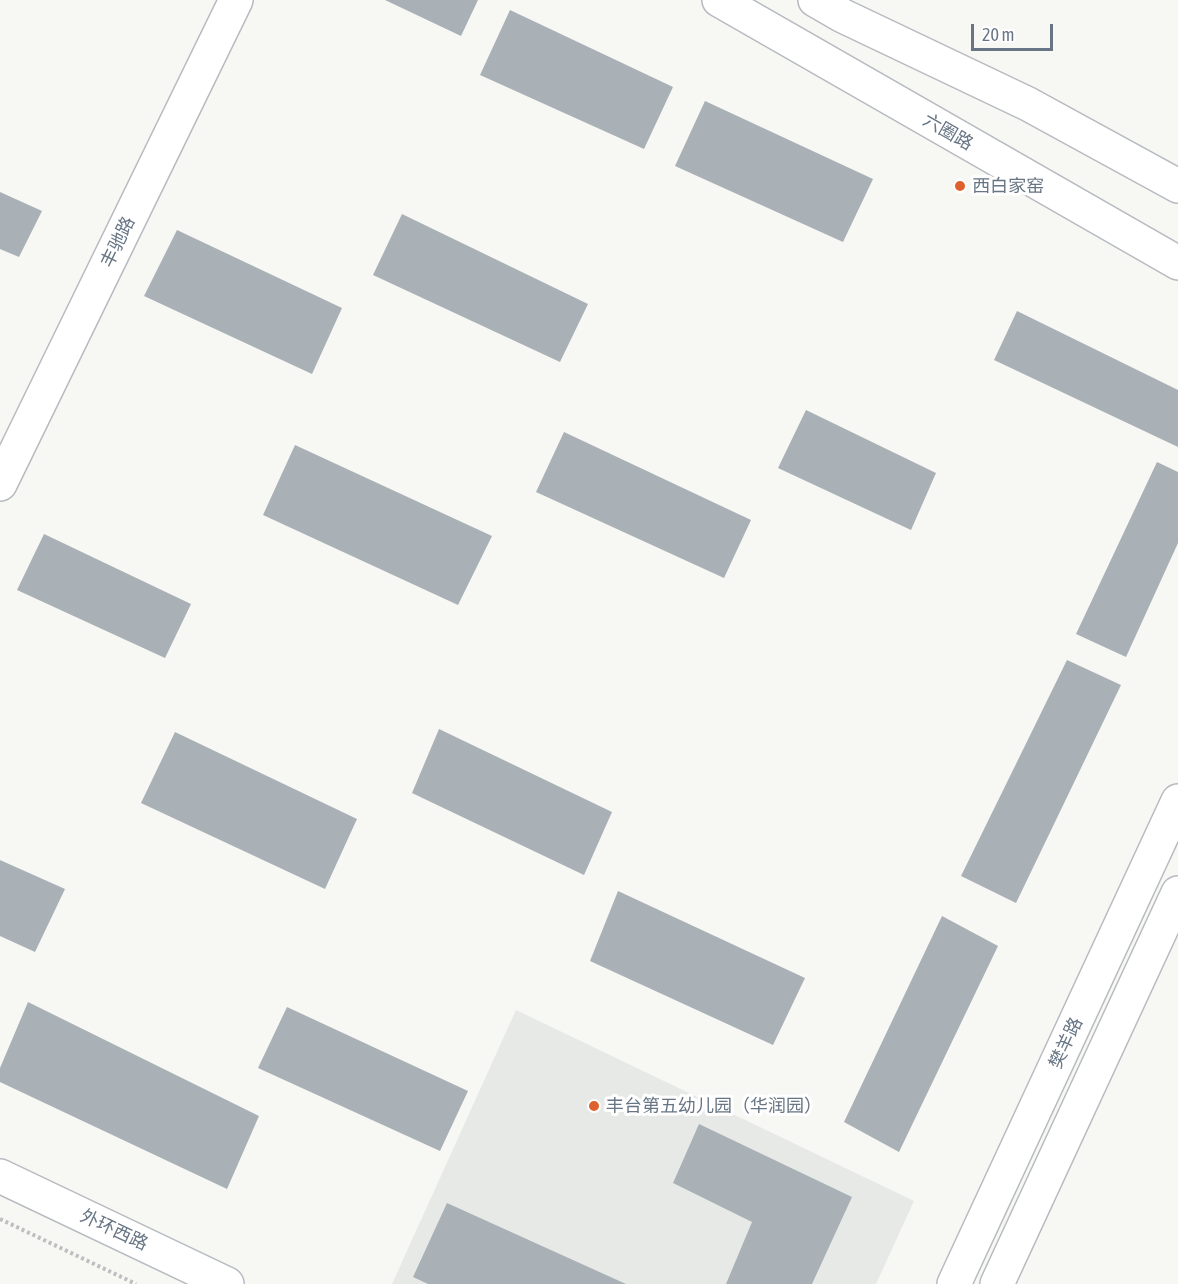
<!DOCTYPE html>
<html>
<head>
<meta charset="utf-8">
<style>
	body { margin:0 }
	#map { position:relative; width:1178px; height:1284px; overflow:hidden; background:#f7f7f4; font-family:"Asap Condensed",sans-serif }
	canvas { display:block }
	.scale { position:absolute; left:971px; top:24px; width:82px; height:27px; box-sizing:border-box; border:3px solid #677584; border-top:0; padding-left:8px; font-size:18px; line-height:21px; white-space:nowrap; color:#677584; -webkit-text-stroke:4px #fff; paint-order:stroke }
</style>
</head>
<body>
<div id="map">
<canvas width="1178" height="1284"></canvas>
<div class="scale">20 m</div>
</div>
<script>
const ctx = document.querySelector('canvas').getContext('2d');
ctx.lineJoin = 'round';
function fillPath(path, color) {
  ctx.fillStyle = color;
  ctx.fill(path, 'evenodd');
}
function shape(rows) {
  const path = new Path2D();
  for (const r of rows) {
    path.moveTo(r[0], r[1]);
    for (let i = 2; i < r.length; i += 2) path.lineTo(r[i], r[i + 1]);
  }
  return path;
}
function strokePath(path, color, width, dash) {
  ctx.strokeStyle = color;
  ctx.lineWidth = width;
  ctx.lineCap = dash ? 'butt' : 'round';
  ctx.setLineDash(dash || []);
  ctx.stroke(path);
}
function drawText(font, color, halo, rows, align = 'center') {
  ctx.font = font + ' "Asap Condensed","Noto Sans SC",sans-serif';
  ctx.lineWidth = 6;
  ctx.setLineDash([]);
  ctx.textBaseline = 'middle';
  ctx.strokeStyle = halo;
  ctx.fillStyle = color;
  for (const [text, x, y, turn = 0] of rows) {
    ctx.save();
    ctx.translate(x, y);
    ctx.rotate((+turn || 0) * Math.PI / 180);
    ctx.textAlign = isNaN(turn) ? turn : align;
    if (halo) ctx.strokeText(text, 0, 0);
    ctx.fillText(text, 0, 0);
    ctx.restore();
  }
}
fillPath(shape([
	[516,1010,914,1201,876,1284,392,1284]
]), '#e7e9e7');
fillPath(shape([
	[385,0,478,0,461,36],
	[510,10,673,87,644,149,480,75],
	[705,101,873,179,843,242,675,166],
	[0,192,42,211,19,257,0,249],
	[402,214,588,304,560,362,373,275],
	[177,230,342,308,312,374,144,296],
	[1017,311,1178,390,1178,447,994,360],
	[806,410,936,473,911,530,778,468],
	[564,432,751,520,724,578,536,492],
	[295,445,492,536,458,605,263,515],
	[1157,462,1178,472,1178,543,1126,657,1076,634],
	[44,534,191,604,165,658,17,590],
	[1067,660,1121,685,1016,903,961,876],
	[439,729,612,812,584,875,412,793],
	[175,732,357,819,325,889,141,803],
	[0,860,65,889,35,952,0,936],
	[618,891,805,978,773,1045,590,961],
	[942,916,998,946,899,1152,844,1122],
	[28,1002,259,1116,227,1189,0,1082,0,1068],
	[287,1007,468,1091,440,1151,258,1068],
	[699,1124,852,1197,812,1284,726,1284,752,1222,673,1183],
	[447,1203,626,1284,428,1284,413,1277]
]), '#a9b1b6');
const secondary = shape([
	[719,0,1178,263],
	[815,0,841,15,1028,104,1178,186],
	[0,484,236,0],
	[0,1176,227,1284],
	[954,1284,1178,801],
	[997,1284,1178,893]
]);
strokePath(secondary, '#b7bbc0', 36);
strokePath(shape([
	[0,1219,136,1284]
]), '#bcbec0', 4, [3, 3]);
strokePath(secondary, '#fff', 33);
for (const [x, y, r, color] of [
	[960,186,6,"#de612d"],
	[594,1106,6,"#de612d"]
]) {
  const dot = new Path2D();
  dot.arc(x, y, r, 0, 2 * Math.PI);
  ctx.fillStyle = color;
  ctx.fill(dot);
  strokePath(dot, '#fff', 2);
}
drawText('18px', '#677584', '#fff', [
	["六圈路",948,132,30],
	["丰驰路",118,242,-64],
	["樊羊路",1066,1043,-65],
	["外环西路",114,1230,25]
]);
drawText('18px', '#677584', '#fff', [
	["西白家窑",972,186],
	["丰台第五幼儿园（华润园）",606,1106]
], 'left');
</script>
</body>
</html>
